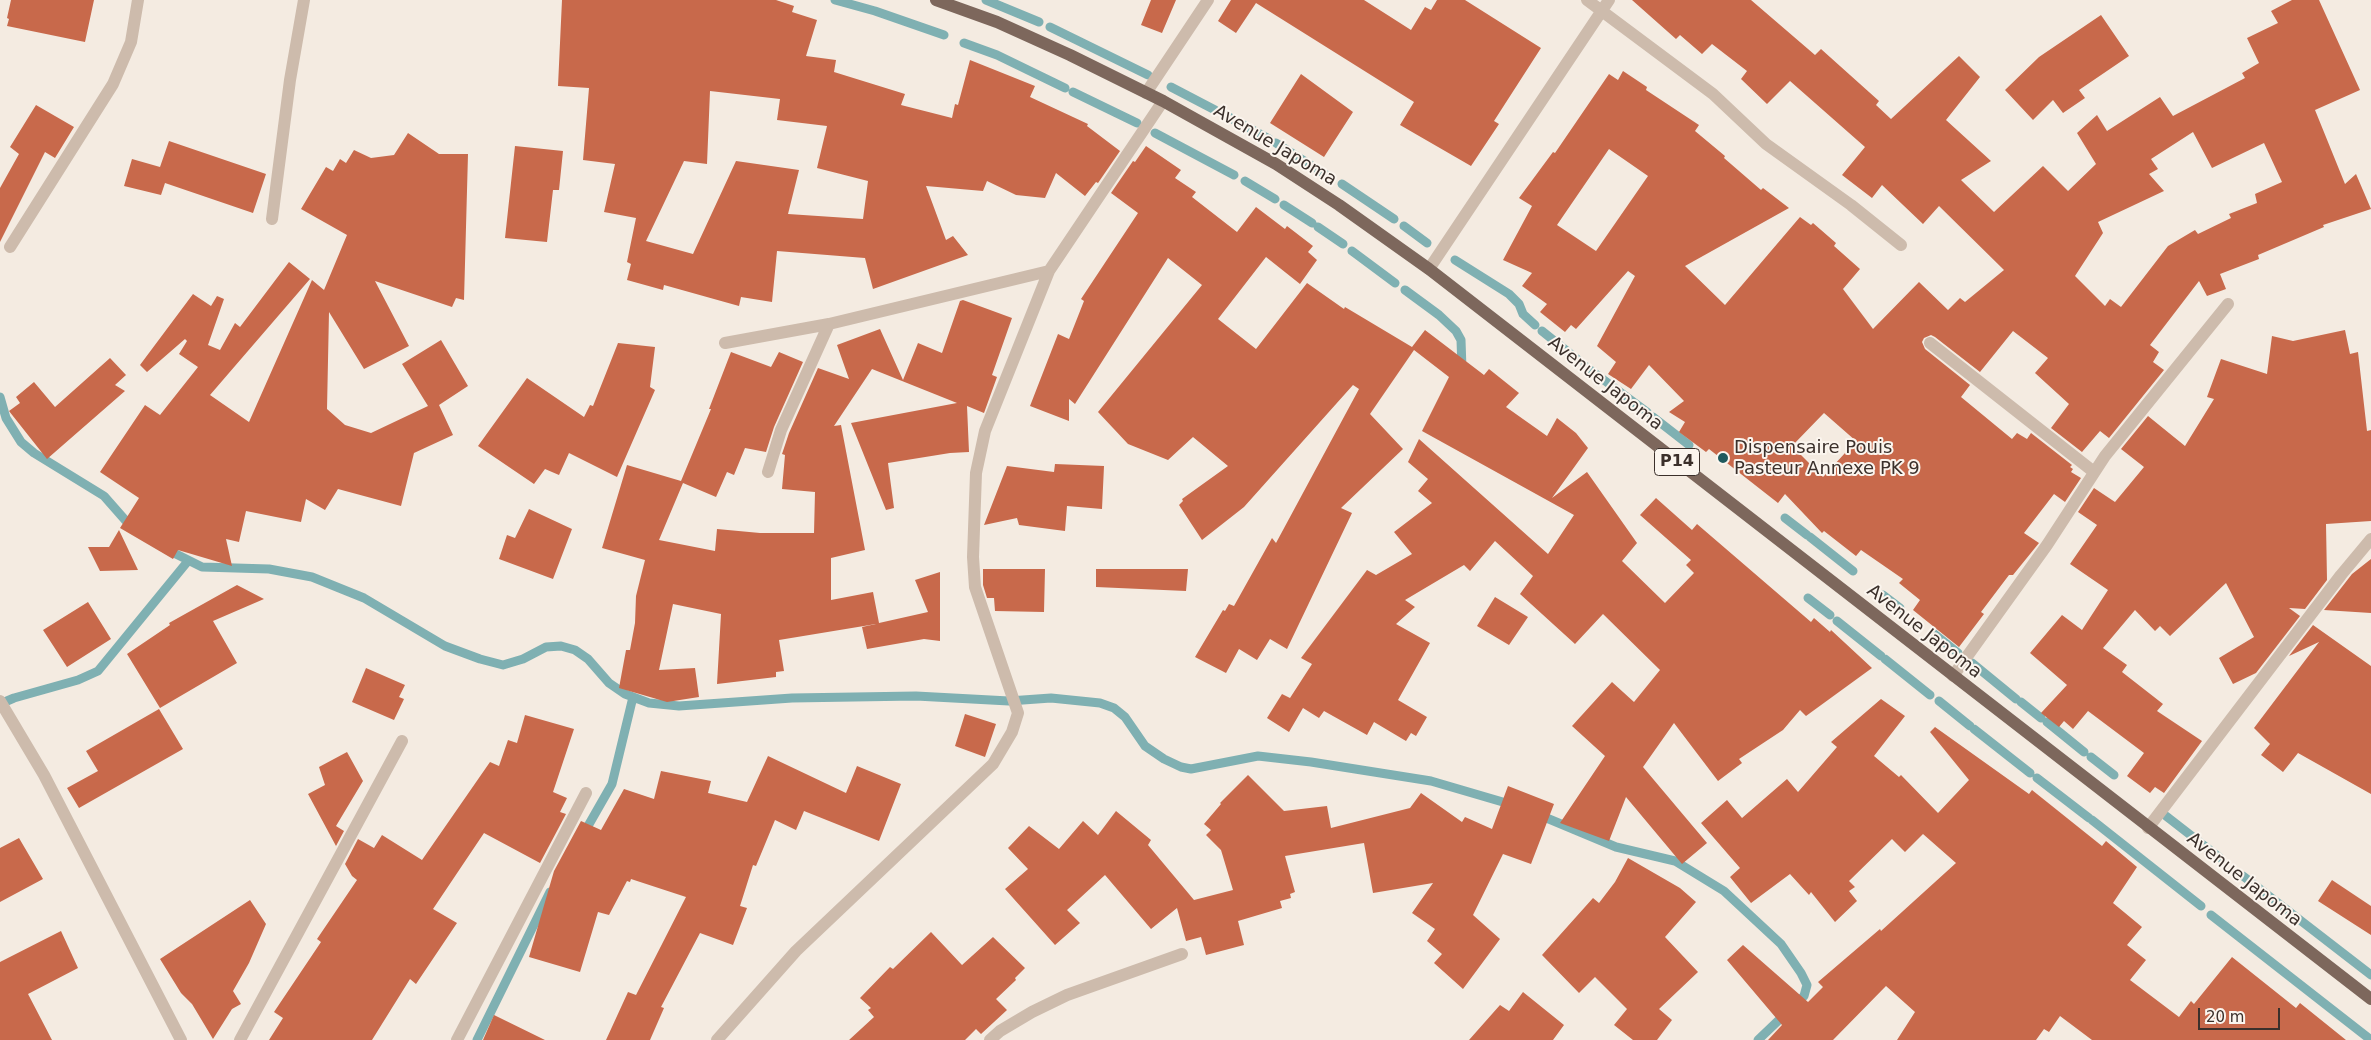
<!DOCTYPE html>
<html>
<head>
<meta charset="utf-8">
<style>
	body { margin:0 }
	#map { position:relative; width:2371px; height:1040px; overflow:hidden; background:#f4ebe1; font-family:"DejaVu Sans",sans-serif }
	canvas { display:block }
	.scale { position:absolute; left:2198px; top:1008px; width:82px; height:22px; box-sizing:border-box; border:2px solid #3b302b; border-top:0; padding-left:6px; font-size:15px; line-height:18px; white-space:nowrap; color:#3b302b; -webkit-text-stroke:4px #fbf5ee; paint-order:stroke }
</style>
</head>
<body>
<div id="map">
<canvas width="2371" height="1040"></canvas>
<div class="scale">20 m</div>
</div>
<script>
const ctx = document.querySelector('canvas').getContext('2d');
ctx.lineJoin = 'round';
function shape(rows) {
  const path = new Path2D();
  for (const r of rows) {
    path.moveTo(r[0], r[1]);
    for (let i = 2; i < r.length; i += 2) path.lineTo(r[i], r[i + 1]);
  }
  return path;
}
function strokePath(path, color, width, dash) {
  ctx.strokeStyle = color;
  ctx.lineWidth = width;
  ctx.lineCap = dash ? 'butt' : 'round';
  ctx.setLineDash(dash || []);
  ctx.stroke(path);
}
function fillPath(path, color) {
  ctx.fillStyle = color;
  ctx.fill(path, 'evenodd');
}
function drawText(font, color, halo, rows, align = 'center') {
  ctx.font = font + ' "DejaVu Sans",sans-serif';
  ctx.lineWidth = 4;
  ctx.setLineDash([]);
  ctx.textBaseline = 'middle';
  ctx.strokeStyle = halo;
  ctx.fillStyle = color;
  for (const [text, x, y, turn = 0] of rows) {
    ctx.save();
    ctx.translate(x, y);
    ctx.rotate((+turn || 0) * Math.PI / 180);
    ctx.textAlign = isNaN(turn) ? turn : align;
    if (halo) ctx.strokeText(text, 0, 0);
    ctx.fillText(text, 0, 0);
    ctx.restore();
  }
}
strokePath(shape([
	[835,0,875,11,944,35],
	[986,0,1039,22],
	[1050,27,1148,75],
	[964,43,997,55,1065,88],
	[1171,87,1215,110],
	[1073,92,1137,123],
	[1227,116,1269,139],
	[1155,133,1234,175],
	[1276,143,1331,178],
	[1245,181,1275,199],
	[1342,184,1394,219],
	[1284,205,1312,223],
	[1404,226,1427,243],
	[1318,227,1343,244],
	[1352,251,1395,283],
	[1455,260,1509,294,1519,304,1523,314,1535,325],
	[1405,290,1439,315,1456,331,1461,340,1462,369],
	[1542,331,1578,360],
	[1585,366,1647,412],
	[0,397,6,418,21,442,34,453,104,496,126,521,135,527],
	[1653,417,1689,445],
	[1785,518,1807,535],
	[1810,537,1853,571],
	[166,549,202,567,269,569,312,577,364,598,445,646,480,659,503,665,523,659,546,647,561,646,575,650,588,659,609,683,625,694,649,703,679,706,792,698,916,696,1009,701,1051,698,1100,703,1114,708,1125,717,1145,746,1164,759,1181,767,1191,769,1258,756,1311,762,1431,781,1513,805],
	[1883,595,1900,608],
	[1808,598,1830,615],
	[1837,621,1881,656],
	[1933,633,1958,653],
	[1885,659,1930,695],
	[1972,663,2016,699],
	[1939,701,1970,726],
	[2021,702,2041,718],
	[0,704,14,698,78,680,98,671,188,561],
	[2047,722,2084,752],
	[1974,729,2030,773],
	[2091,757,2114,775],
	[2037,778,2089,818],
	[1537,814,1616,847,1675,861,1724,891,1781,944,1801,973,1807,985,1804,996,1758,1040],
	[2166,816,2220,858],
	[2092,820,2201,906],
	[584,833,612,784,633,697],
	[2243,876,2371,975],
	[2211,915,2371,1040],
	[477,1040,550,892]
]), '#7fb0b2', 9);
fillPath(shape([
	[11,0,94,0,85,42,7,26,9,19,7,18],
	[562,0,776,0,794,6,792,12,817,20,806,56,836,60,834,72,905,94,901,105,952,118,955,104,958,105,970,60,1035,86,1030,97,1088,124,1087,126,1120,151,1098,183,1096,182,1085,196,1056,173,1045,198,1016,195,987,181,983,191,926,186,946,240,953,236,968,255,873,289,865,258,777,251,772,302,741,297,739,306,664,285,663,290,627,280,631,264,627,262,636,218,604,212,615,164,583,160,589,88,558,86],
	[710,91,780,99,777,120,827,126,817,168,868,181,863,219,788,214,799,170,736,161,693,254,646,241,684,161,707,164],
	[1151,0,1176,0,1162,33,1141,25],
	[1231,0,1364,0,1411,30,1425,7,1431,10,1437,0,1465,0,1541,48,1494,121,1499,124,1471,166,1400,125,1414,102,1256,3,1236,33,1218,21],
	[1632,0,1751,0,1815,55,1821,49,1879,101,1876,105,1891,119,1959,56,1980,77,1946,120,1991,161,1961,180,1994,212,2043,166,2068,191,2096,164,2077,133,2097,115,2107,131,2160,97,2173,116,2245,78,2242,73,2259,63,2247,38,2278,23,2271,11,2292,0,2319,0,2360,90,2315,110,2345,184,2356,174,2371,209,2323,225,2324,227,2258,255,2259,259,2220,274,2226,289,2207,296,2199,281,2150,345,2159,352,2153,362,2164,370,2109,438,2100,431,2082,452,2051,428,2069,404,2035,373,2048,358,2013,331,1980,372,1935,337,1931,335,1924,338,1922,342,1925,349,1970,385,1961,397,2012,439,2017,433,2027,439,2031,433,2072,465,2070,467,2073,469,2071,472,2081,478,2065,502,2054,494,2024,533,2039,543,2013,575,2009,575,1981,612,1984,614,1959,647,1913,610,1920,600,1899,583,1903,579,1861,550,1856,556,1824,531,1822,533,1785,494,1778,503,1709,449,1706,452,1679,432,1685,422,1669,412,1684,401,1649,365,1631,389,1608,374,1616,362,1597,346,1635,276,1628,271,1576,329,1571,325,1565,332,1540,312,1547,304,1522,286,1532,273,1503,260,1532,206,1519,198,1553,152,1555,153,1609,74,1618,80,1623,71,1647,87,1646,90,1699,125,1695,131,1725,156,1724,158,1761,190,1763,188,1789,208,1685,266,1725,305,1800,217,1811,225,1813,223,1836,243,1834,246,1860,269,1843,289,1873,329,1919,282,1948,310,1960,298,1965,302,2004,270,1939,206,1923,224,1882,185,1872,198,1842,175,1865,147,1790,81,1767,104,1741,79,1747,71,1712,44,1702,54,1680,35,1676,39],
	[2193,132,2212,168,2264,143,2282,182,2255,194,2257,203,2229,214,2231,218,2198,234,2195,230,2168,246,2121,307,2110,299,2105,306,2075,276,2103,233,2098,222,2164,191,2149,174,2158,169,2151,159],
	[1609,149,1648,176,1596,251,1557,225],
	[1824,413,1856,441,1823,477,1792,446],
	[2101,15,2129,56,2079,90,2085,98,2063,113,2053,100,2033,120,2005,90,2039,57],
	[1301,74,1353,112,1324,157,1270,123],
	[36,105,74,127,55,158,45,152,0,242,0,188,19,154,10,147],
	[408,133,439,154,468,154,464,300,456,298,452,307,375,281,409,346,364,369,329,312,327,409,345,425,371,433,428,406,402,364,441,340,468,386,439,405,453,435,414,453,401,506,338,489,325,510,306,499,301,522,246,511,239,542,226,539,232,566,178,550,173,559,120,528,139,498,100,472,145,405,160,415,198,367,179,354,187,341,185,339,147,372,140,365,193,294,211,306,217,296,224,299,208,345,220,350,235,323,240,327,289,262,310,279,210,395,249,422,312,280,324,290,347,235,301,209,326,167,333,171,340,159,346,163,354,150,371,158,394,155],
	[169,141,266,174,253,213,165,183,161,195,124,186,132,159,160,167],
	[515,146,563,151,559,190,553,190,547,242,505,238],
	[1146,146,1181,170,1175,178,1196,192,1192,197,1237,232,1256,207,1285,229,1287,226,1313,246,1308,252,1317,260,1300,284,1266,257,1218,319,1256,349,1307,283,1344,309,1345,307,1412,347,1425,330,1484,375,1489,369,1519,393,1506,407,1547,436,1557,418,1576,433,1588,448,1552,498,1587,472,1637,543,1622,561,1665,603,1694,573,1686,565,1691,560,1640,515,1656,498,1692,530,1697,524,1811,622,1814,618,1830,632,1831,630,1872,668,1806,716,1800,710,1783,730,1739,759,1742,763,1718,781,1674,723,1643,767,1707,843,1682,864,1626,797,1609,841,1560,823,1605,756,1572,726,1612,682,1634,702,1660,670,1603,614,1575,644,1520,594,1533,576,1495,541,1470,571,1464,565,1405,600,1415,607,1396,624,1430,643,1398,700,1427,717,1416,736,1411,733,1406,741,1374,722,1367,735,1324,711,1319,718,1303,708,1289,732,1267,718,1282,694,1290,698,1312,664,1301,658,1367,570,1376,575,1412,554,1394,532,1432,503,1418,491,1428,479,1408,462,1419,439,1548,554,1574,515,1422,431,1449,377,1414,350,1370,414,1403,449,1341,508,1352,513,1287,649,1270,639,1257,660,1239,649,1226,673,1195,657,1223,610,1225,611,1229,604,1234,606,1272,538,1276,543,1359,389,1353,385,1244,507,1202,540,1179,505,1183,501,1182,499,1228,466,1193,437,1168,460,1128,444,1098,412,1202,285,1168,258,1075,404,1069,399,1069,421,1030,406,1058,334,1069,339,1084,301,1081,299,1138,213,1111,193,1133,161,1135,162],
	[963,300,1012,318,992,375,997,377,984,413,967,406,969,452,950,453,888,463,894,508,886,510,851,423,957,403,872,369,834,426,841,425,865,550,831,558,831,600,873,592,879,623,928,612,915,580,940,572,940,641,924,639,867,649,862,627,876,624,779,640,784,671,776,672,776,677,717,684,721,614,673,604,659,670,695,668,699,697,667,702,619,688,626,650,630,650,635,623,636,596,645,560,602,548,627,465,681,481,711,409,709,409,731,352,771,367,779,352,803,362,774,427,766,452,745,448,734,475,727,472,716,497,683,483,659,540,715,551,717,529,760,533,814,533,815,492,782,489,785,455,782,454,789,433,818,368,849,379,837,345,880,329,903,380,918,343,942,353,960,301],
	[2345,330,2350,354,2358,352,2367,431,2371,430,2371,521,2326,524,2327,580,2305,609,2289,608,2300,616,2256,673,2233,684,2219,658,2254,637,2226,583,2170,636,2160,626,2155,631,2135,610,2103,648,2127,665,2122,672,2163,704,2157,711,2202,741,2164,793,2155,787,2150,793,2127,776,2144,753,2088,711,2073,729,2064,721,2059,727,2041,713,2067,685,2030,653,2062,615,2082,630,2108,590,2070,564,2097,525,2078,512,2094,488,2115,502,2144,467,2121,449,2148,416,2185,446,2214,399,2207,397,2221,359,2267,374,2272,336,2293,341],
	[618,343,655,347,650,387,655,390,617,477,569,453,559,475,545,469,534,484,478,446,527,378,584,417,590,405,593,406],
	[110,358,126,375,115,385,125,391,47,459,9,411,20,403,16,397,34,382,55,407],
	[1055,464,1104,466,1102,509,1067,506,1065,531,1019,525,1017,518,984,525,1007,466,1054,472],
	[529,509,572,529,553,579,499,559,507,535,515,538],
	[119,530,138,570,100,571,88,547,109,547],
	[2371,559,2371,613,2324,610,2352,574],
	[983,569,1045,569,1044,612,995,611,994,598,987,598,983,585],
	[1096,569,1188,569,1186,591,1096,587],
	[237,585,264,599,213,621,237,663,160,708,127,654,170,625,169,623],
	[1495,597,1528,617,1509,645,1477,626],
	[88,602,111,639,67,667,43,630],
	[2313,625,2371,666,2371,794,2298,753,2283,772,2261,755,2270,744,2254,728,2319,642,2289,656],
	[366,668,405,685,399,697,404,699,394,720,352,702],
	[1881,699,1905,716,1874,756,1899,777,1901,775,1938,813,1969,780,1930,732,1935,727,2029,794,2032,790,2102,846,2106,841,2137,867,2113,903,2142,927,2127,945,2146,960,2130,980,2179,1017,2191,1001,2194,1004,2232,957,2296,1008,2300,1003,2346,1040,2092,1040,2060,1016,2049,1032,2044,1029,2036,1040,1897,1040,1915,1012,1886,986,1833,1040,1768,1040,1782,1025,1727,960,1743,945,1808,1002,1823,987,1818,982,1880,929,1881,931,1956,863,1923,834,1905,852,1892,839,1849,881,1855,887,1849,891,1857,901,1835,922,1811,892,1809,895,1790,874,1751,903,1730,877,1740,868,1701,823,1727,800,1742,818,1787,779,1798,792,1837,747,1831,742],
	[159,709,183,749,79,808,67,788,98,771,86,751],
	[965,714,996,724,985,757,955,746],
	[525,715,574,729,553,792,567,798,560,812,566,814,540,863,484,833,433,909,457,923,416,984,410,979,372,1040,269,1040,283,1018,274,1012,321,942,317,939,357,880,352,876,345,864,358,839,374,848,382,835,422,860,490,762,499,766,508,740,517,743],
	[347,752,363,781,336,826,344,831,336,846,308,794,325,785,319,767],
	[768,756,846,793,857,766,901,784,879,841,804,811,796,830,775,820,756,866,753,865,740,906,747,908,733,945,700,933,661,1007,664,1008,650,1040,606,1040,628,992,636,995,686,897,631,879,630,882,627,881,609,915,598,912,580,972,529,957,554,871,581,821,601,830,624,789,654,799,661,771,711,781,708,793,747,802],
	[1248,775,1284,811,1327,806,1331,828,1410,808,1421,793,1462,822,1465,817,1492,829,1508,786,1554,804,1531,864,1503,854,1473,915,1500,939,1463,989,1434,963,1442,954,1427,941,1435,929,1412,913,1433,883,1373,893,1364,843,1285,856,1295,892,1290,894,1291,898,1280,901,1282,908,1238,921,1244,945,1206,955,1201,937,1186,941,1177,908,1151,929,1105,875,1067,910,1080,923,1055,945,1005,889,1028,869,1008,848,1029,826,1059,849,1083,821,1098,835,1116,811,1151,840,1148,845,1194,900,1233,890,1221,850,1206,835,1211,830,1204,824,1221,804,1220,803],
	[19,838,43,879,0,902,0,848],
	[1628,858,1680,888,1696,902,1665,937,1698,972,1659,1009,1672,1020,1657,1040,1633,1040,1614,1025,1627,1009,1595,977,1579,993,1542,955,1593,898,1599,903,1615,882],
	[2332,880,2371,906,2371,935,2318,901],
	[250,900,266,924,249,963,233,991,241,1004,232,1009,213,1039,192,1004,181,993,160,959],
	[61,931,78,968,28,994,52,1040,0,1040,0,962],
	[931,932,962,965,993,937,1025,968,1015,978,1016,980,996,999,1007,1010,981,1034,976,1029,965,1040,849,1040,874,1017,868,1010,871,1008,860,998,890,967,893,969],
	[1523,992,1564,1025,1553,1040,1469,1040,1500,1005,1509,1011],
	[494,1015,545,1040,483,1040]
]), '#c8694b');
strokePath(shape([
	[1587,0,1713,94,1766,144,1851,205,1901,245],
	[1146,93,1208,0],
	[272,219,290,80,304,0],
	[10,247,113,84,131,42,138,0],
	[1429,269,1609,0],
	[725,343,829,324,1049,271],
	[1930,343,2094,472],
	[768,472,781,430,829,324],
	[1953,676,2047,545,2105,456,2228,304],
	[0,701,44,775,181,1040],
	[2148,828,2341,575,2371,539],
	[240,1040,402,741],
	[457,1040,586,793],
	[717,1040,796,951,993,764,1012,732,1018,713,975,587,973,557,976,473,985,431,1049,271,1163,101],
	[990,1040,1000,1031,1032,1012,1067,995,1182,954]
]), '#cdbbac', 12);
strokePath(shape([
	[936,0,997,22,1070,55,1163,101,1276,164,1339,205,1429,269,2371,999]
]), '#7d675c', 12);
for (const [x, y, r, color] of [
	[1723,458,6,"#1f5a5e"]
]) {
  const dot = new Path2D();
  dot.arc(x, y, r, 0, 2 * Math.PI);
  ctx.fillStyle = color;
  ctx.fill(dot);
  strokePath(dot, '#fbf5ee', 2);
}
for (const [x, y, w] of [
	[1677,462,45]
]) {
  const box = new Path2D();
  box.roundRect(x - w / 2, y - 13.5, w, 27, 4);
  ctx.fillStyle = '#fbf5ee';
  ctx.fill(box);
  strokePath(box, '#3b302b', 1);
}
drawText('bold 16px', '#3b302b', null, [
	["P14",1677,462]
]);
drawText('18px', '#3b302b', '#fbf5ee', [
	["Avenue Japoma",1275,146,31],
	["Avenue Japoma",1605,384,38],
	["Avenue Japoma",1924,632,38],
	["Avenue Japoma",2244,880,38]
]);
drawText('18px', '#3b302b', '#fbf5ee', [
	["Dispensaire Pouis",1734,448],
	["Pasteur Annexe PK 9",1734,469]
], 'left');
</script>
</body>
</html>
